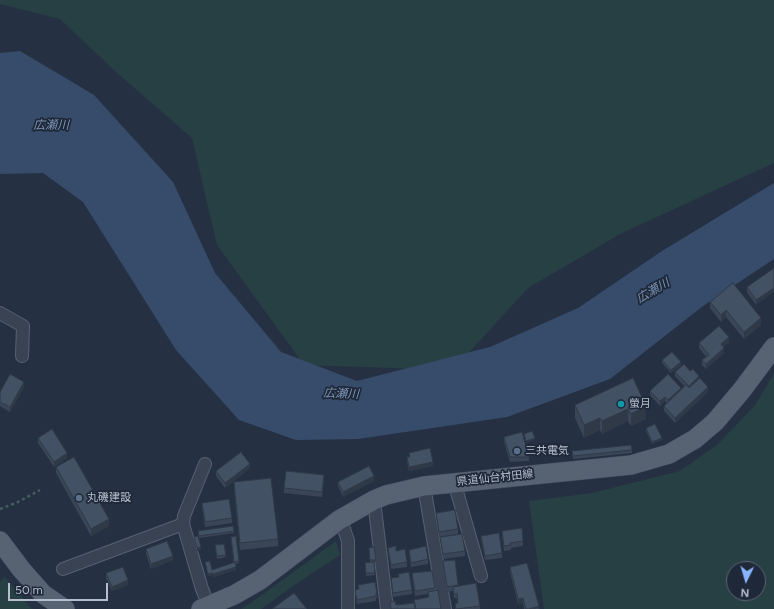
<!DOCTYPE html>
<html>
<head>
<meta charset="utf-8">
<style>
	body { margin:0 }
	#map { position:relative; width:774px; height:609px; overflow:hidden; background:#253143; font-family:Figtree,sans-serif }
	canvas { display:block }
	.north { position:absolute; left:726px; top:561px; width:40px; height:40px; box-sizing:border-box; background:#1e2838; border:1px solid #5b6474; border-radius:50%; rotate:185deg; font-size:11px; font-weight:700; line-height:16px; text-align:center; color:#b6becd }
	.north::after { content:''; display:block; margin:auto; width:14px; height:18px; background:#89b4fe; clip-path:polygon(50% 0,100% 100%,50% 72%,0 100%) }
	.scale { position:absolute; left:8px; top:583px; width:100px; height:18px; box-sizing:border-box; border:2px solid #b6becd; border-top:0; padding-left:5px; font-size:12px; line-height:14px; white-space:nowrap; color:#b6becd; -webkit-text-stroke:3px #1e2838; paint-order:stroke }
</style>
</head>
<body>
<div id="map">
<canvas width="774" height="609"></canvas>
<div class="north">N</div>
<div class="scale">50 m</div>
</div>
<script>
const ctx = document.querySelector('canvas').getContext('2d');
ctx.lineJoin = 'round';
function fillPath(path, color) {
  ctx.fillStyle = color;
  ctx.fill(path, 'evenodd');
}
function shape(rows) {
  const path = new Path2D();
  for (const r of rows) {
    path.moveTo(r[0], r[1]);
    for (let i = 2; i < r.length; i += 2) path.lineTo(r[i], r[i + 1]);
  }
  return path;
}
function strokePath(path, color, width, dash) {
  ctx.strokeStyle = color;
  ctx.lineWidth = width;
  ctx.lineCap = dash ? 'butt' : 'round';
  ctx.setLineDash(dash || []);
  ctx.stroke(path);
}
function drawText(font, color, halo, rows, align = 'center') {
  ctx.font = font + ' Figtree,"Noto Sans JP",sans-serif';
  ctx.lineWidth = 3.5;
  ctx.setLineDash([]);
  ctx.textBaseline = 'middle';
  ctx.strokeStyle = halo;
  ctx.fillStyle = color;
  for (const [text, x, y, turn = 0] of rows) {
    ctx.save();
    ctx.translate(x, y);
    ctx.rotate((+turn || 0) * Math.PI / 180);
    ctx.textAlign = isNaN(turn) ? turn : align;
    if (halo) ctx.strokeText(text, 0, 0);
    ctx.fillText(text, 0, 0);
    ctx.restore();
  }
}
fillPath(shape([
	[0,0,774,0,774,163,622,233,528,288,453,370,304,365,217,245,192,138,116,72,60,19,0,4],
	[774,373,774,609,544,609,529,501,592,493,680,471,717,445,756,404],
	[734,569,758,569,758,593,734,593],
	[336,541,340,555,296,584,261,609,241,609,255,600],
	[5,577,31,608,33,609,0,609,0,582]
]), '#274044');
fillPath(shape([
	[20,51,94,95,173,182,215,273,281,352,357,381,490,347,578,308,662,251,774,183,774,259,703,306,610,379,507,417,358,439,296,440,239,420,176,350,83,202,43,173,0,174,0,53]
]), '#374c6b');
const minor = shape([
	[0,313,23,326,22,356],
	[205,464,184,516,183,524,202,589,209,606],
	[455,482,457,492,481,576],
	[424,486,445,609],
	[374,500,387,609],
	[339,520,344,529,348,541,348,609],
	[63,569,183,524]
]);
const primary = shape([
	[0,541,21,569,43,594,65,609],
	[201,609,234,595,260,580,339,520,374,500,386,495,424,486,631,465,669,454,695,439,715,422,742,390,774,347]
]);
strokePath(minor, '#576170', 14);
strokePath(primary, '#434c5c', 20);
strokePath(shape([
	[0,509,16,503,40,490]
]), '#455d61', 2.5, [3, 3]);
strokePath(minor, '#394353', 12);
strokePath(primary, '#576273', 19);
fillPath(shape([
	[774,268,756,305,747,292,747,287],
	[710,302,761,325,744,339,726,317,721,322,710,308],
	[729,342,723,347,724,353,706,369,702,365,702,360,706,357,699,348,699,343],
	[662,360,681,365,671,373,662,363],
	[690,371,699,379,708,392,675,423,664,411,664,406,667,403,665,401,660,406,650,395,650,391,681,389,684,386,675,376,675,372],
	[633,378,646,419,631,426,628,421,602,434,600,430,584,438,575,418,575,405],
	[24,387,10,412,0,406,0,392],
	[646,428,662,440,652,444,646,431],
	[504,437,529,457,529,461,510,462,504,442],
	[38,438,67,458,54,467,38,443],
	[632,450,632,453,573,459,572,453,572,451],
	[409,453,433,466,409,471,407,462,407,457,409,457],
	[56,467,109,526,91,536,56,473],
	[250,468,225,488,216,476,216,471],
	[324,480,322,497,284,493,284,488],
	[374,481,343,497,338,486,338,482],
	[234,482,278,539,278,546,240,550,234,489],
	[202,503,232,518,232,523,205,527,202,507],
	[436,513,458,529,458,534,439,537,436,517],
	[198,531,234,531,234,533,199,538],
	[502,531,523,541,523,546,511,548,511,550,504,551,502,536],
	[481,536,502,553,502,558,485,560,481,540],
	[231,537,239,561,239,563,235,564,236,570,213,577,213,575,208,576,205,562,212,570,234,563],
	[440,537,465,551,465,556,443,559],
	[215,545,226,555,226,557,217,559],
	[388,548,396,551,407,562,407,567,391,569,388,552],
	[146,549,173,560,151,569,146,554],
	[369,550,376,560,376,562,374,562,375,575,366,576,365,563,370,562],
	[409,550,428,559,428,564,411,567,409,554],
	[455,560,458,586,480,606,480,609,455,609,455,604,457,603,457,598,454,598,453,591,447,592,443,566,443,561],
	[510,567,539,608,539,609,524,609,523,603,518,604,510,572],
	[106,573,128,585,112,591,106,578],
	[412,573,435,588,435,591,441,609,415,609,414,600,428,598,428,594,415,596,412,578],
	[398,574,412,590,412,594,393,597,391,583,391,578,398,577],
	[358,585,377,593,377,598,376,598,376,601,357,604,355,594,355,590,358,589]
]), '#3a4657');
fillPath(shape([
	[774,288,774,292,756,305,756,300],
	[726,310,726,317,721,322,721,315],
	[761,318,761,325,744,339,744,332],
	[729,337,729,342,721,349,721,344],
	[724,348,724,353,706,369,706,364],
	[681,362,681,365,671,373,671,370],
	[699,376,699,381,689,391,689,386],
	[24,382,24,387,10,412,10,407],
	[708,387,708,392,675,423,675,418],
	[681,388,681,392,668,404,668,400],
	[665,397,665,401,660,406,660,401],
	[646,406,646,419,631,426,631,414],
	[628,409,628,421,602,434,602,421],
	[600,418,600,430,584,438,584,425],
	[535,438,535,440,526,443,526,441],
	[662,438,662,440,652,444,652,442],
	[537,448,537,451,530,453,530,451],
	[67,453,67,458,54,467,54,462],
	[433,462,433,466,409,471,409,467],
	[250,464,250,468,225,488,225,483],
	[374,476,374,481,343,497,343,492],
	[109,519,109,526,91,536,91,529],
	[201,547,201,550,197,551,197,548],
	[173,556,173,560,151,569,151,564],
	[236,567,236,570,213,577,213,574],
	[213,573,213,575,208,576,208,574],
	[128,580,128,585,112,591,112,587],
	[523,598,523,603,518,604,518,599]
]), '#2f3947');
const building = shape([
	[774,268,774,288,756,300,747,287,774,268],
	[733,283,761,318,744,332,726,310,721,315,710,302,733,283],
	[719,326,729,337,721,344,724,348,706,364,702,360,709,355,699,343,719,326],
	[672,352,681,362,671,370,662,360,672,352],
	[684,364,690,371,693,369,699,376,689,386,675,372,684,364],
	[10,374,24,382,10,407,0,402,0,392,10,374],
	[668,374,681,388,668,400,665,397,660,401,650,391,668,374],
	[633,378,646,406,631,414,628,409,602,421,600,418,584,425,575,405,633,378],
	[700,378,708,387,675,418,664,406,686,385,689,388,700,378],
	[655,424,662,438,652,442,646,428,655,424],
	[52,429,67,453,54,462,38,438,52,429],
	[532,431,535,438,526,441,524,434,532,431],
	[522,432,529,457,510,457,504,437,522,432],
	[535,444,537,448,530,451,529,446,535,444],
	[631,445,632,450,573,456,572,451,631,445],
	[430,448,433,462,409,467,407,457,410,457,409,453,430,448],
	[241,452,250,464,225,483,216,471,241,452],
	[74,457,109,519,91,529,56,467,74,457],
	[369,466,374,476,343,492,338,482,369,466],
	[286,471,324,475,322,492,284,488,286,471],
	[271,478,278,539,240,543,234,482,271,478],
	[229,499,232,518,205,522,202,503,229,499],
	[455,510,458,529,439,532,436,513,455,510],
	[233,526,234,531,199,536,198,531,233,526],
	[522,528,523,541,510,543,511,545,504,546,502,531,522,528],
	[499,533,502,553,485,556,481,536,499,533],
	[462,534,465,551,443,554,440,537,462,534],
	[198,536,201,547,197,548,194,537,198,536],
	[236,536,239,561,234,562,231,537,236,536],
	[167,541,173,556,151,564,146,549,167,541],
	[224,544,226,555,217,556,215,545,224,544],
	[396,546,396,551,405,549,407,562,391,565,388,548,396,546],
	[426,546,428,559,411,563,409,550,426,546],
	[374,547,376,560,370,560,369,548,374,547],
	[455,560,458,585,447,587,443,561,455,560],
	[210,561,212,570,235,562,236,567,213,574,213,573,208,574,205,562,210,561],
	[374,562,375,573,366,573,365,563,374,562],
	[527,563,539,606,529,609,526,609,523,598,518,599,510,567,527,563],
	[123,567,128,580,112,587,106,573,123,567],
	[432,571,435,588,415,591,412,573,432,571],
	[409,572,412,590,393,593,391,578,399,577,398,574,409,572],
	[375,582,377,593,376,593,376,596,357,600,355,590,359,589,358,585,375,582],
	[476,583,480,606,456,609,455,604,458,603,457,593,454,594,453,587,476,583],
	[438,590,441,609,416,609,414,600,429,597,428,592,438,590],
	[294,593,307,609,272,609,294,593],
	[395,601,396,605,414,603,415,609,391,609,390,602,395,601],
	[539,607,539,609,533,609,539,607]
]);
fillPath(building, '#435165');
strokePath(building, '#2f3947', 1);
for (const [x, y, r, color] of [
	[621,404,4,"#0f9aa8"],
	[517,451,4,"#5c6f8a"],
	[79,498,4,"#5c6f8a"]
]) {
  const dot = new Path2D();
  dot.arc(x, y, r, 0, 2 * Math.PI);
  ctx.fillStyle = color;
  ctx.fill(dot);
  strokePath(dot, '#1e2838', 1.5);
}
drawText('11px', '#b6becd', '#1e2838', [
	["螢月",629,404],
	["三共電気",525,451],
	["丸磯建設",87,498]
], 'left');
drawText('11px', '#b6becd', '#1e2838', [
	["県道仙台村田線",495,478,-6]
]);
drawText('italic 12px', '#7c94b6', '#1e2838', [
	["広瀬川",51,125],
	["広瀬川",653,291,-31],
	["広瀬川",341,394,2]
]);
</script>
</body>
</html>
